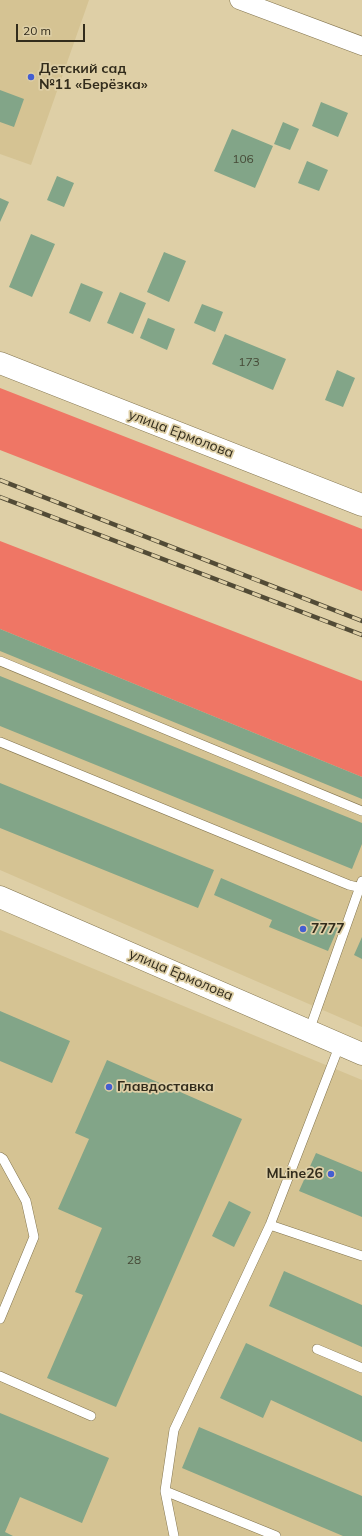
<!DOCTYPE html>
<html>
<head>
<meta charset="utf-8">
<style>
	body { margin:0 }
	#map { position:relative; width:362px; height:1536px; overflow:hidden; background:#decfa6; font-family:Mulish,sans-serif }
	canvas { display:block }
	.scale { position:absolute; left:16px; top:24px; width:69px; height:18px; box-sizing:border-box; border:2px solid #322c1c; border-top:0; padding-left:5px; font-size:12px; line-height:14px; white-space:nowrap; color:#322c1c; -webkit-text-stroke:3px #decfa6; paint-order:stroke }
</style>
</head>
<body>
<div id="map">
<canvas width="362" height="1536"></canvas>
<div class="scale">20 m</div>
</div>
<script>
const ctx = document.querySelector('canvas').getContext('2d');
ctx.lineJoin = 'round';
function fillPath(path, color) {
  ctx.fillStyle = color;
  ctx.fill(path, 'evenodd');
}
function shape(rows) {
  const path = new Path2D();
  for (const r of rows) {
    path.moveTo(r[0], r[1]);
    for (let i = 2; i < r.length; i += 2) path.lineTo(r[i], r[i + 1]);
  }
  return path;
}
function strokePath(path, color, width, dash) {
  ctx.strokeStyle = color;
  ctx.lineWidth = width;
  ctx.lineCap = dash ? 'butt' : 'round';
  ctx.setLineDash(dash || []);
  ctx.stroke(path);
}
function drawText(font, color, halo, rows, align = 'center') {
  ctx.font = font + ' Mulish,sans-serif';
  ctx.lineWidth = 3.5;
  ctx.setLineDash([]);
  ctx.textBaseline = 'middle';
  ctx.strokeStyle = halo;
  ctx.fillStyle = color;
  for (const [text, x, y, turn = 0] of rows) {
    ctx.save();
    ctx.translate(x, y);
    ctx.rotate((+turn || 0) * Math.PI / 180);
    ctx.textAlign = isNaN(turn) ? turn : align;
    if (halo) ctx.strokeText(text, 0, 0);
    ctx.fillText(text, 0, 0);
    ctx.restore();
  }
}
fillPath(shape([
	[0,0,89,0,31,165,0,154],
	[0,629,362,777,362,1027,0,870],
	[0,930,362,1080,362,1536,0,1536]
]), '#d5c393');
fillPath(shape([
	[0,388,362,529,362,591,0,450],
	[0,541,362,681,362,777,0,629]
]), '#ef7665');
fillPath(shape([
	[0,90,24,99,14,127,0,122],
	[321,102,348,113,338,137,312,126],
	[283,122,299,129,290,150,274,144],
	[232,129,273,146,255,188,214,171],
	[307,161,328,170,319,191,298,183],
	[57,176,74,183,64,207,47,200],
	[0,198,9,202,0,222],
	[31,234,55,244,32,297,9,287],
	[164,252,186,261,169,302,147,292],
	[81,283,103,292,90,322,69,313],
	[120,292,146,303,133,334,107,323],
	[202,304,223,312,215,332,194,323],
	[148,318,175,329,167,350,140,338],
	[225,334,286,359,273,390,212,364],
	[337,370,355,378,343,407,325,400],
	[0,629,362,777,362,799,0,651],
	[0,676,362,823,362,844,352,869,0,726],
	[0,783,214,870,198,908,0,828],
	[221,878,338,928,328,951,269,927,272,920,214,895],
	[362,937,362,959,354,955],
	[0,1011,70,1041,52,1083,0,1061],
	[107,1060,242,1119,116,1407,47,1378,83,1295,75,1292,102,1228,58,1209,89,1139,75,1133],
	[316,1153,362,1172,362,1217,299,1191],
	[229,1201,251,1212,234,1247,212,1236],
	[284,1271,362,1305,362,1347,269,1306],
	[246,1343,362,1396,362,1442,271,1400,263,1418,220,1398],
	[0,1413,109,1458,82,1523,20,1497,5,1532,13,1536,0,1536],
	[199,1427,362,1496,362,1536,343,1536,182,1468]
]), '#82a588');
const service = shape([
	[0,661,362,811],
	[0,742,349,885,362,888],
	[309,1031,362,881],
	[0,1157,3,1159,26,1201,34,1237,0,1319],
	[270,1225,362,1256],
	[317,1349,362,1368],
	[0,1376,91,1416],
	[165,1491,276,1536],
	[174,1536,165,1491,174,1430,270,1225,340,1044]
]);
const minor = shape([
	[239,0,362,46]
]);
const tertiary = shape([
	[0,363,362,505]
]);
const secondary = shape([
	[0,897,362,1054]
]);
strokePath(service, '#83754f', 10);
strokePath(minor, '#83754f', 19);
strokePath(tertiary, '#83754f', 23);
strokePath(secondary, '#83754f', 23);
strokePath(service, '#fff', 9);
strokePath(minor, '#fff', 18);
strokePath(tertiary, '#fff', 22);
strokePath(secondary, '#fff', 22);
const rail = shape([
	[0,480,362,621],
	[0,497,362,635]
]);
strokePath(rail, '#524b36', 4.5);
strokePath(rail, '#decfa6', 3, [9]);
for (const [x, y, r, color] of [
	[31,77,4,"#445ed1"],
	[303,929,4,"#445ed1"],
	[109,1087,4,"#445ed1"],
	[331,1174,4,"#445ed1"]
]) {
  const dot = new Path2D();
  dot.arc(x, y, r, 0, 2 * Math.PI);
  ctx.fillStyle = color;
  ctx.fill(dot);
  strokePath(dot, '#decfa6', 1.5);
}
drawText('12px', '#464a37', null, [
	["106",243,159],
	["173",249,362],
	["28",134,1260]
]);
drawText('bold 14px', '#322c1c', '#decfa6', [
	["Детский сад",39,69],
	["№11 «Берёзка»",39,85],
	["7777",311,929],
	["Главдоставка",117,1087],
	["MLine26",323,1174,"right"]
], 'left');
drawText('14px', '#322c1c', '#decfa6', [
	["улица Ермолова",181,434,21],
	["улица Ермолова",181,975,23]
]);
</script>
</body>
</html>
